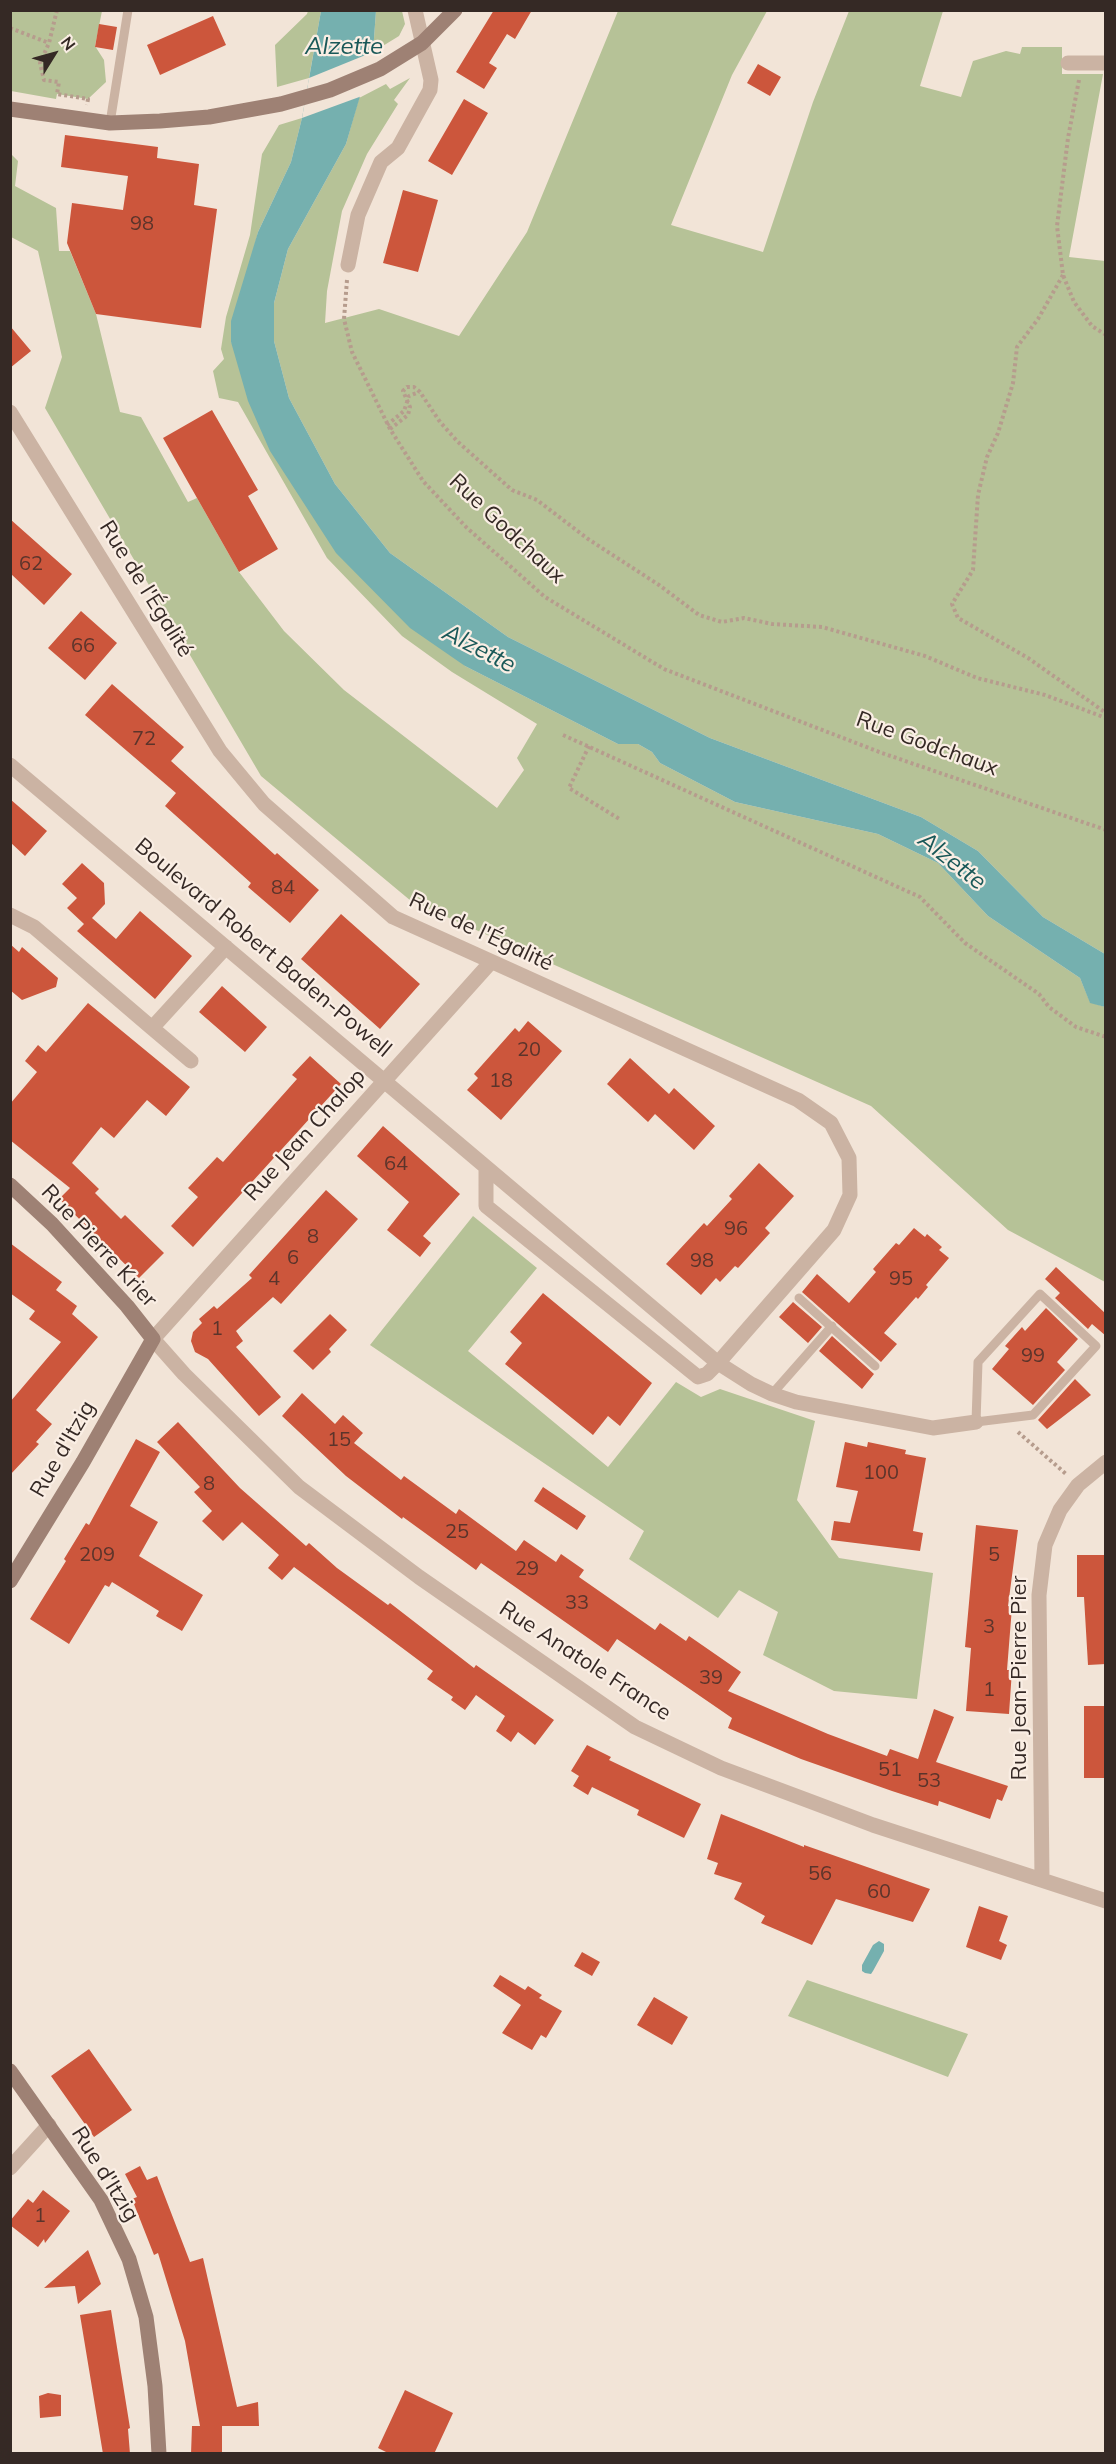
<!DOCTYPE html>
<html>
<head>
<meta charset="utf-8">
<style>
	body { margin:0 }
	#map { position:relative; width:1116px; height:2464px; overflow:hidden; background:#f2e4d7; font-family:Mulish,sans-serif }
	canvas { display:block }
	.frame { position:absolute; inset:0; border:12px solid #352925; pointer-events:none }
	.north { position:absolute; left:24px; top:24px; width:60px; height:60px; -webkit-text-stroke:4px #faeee4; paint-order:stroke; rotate:53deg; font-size:16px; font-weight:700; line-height:24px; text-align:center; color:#352925 }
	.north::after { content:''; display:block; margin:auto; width:21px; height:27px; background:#352925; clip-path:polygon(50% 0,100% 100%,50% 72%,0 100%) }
</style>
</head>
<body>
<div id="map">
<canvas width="1116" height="2464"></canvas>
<div class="frame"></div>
<div class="north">N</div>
</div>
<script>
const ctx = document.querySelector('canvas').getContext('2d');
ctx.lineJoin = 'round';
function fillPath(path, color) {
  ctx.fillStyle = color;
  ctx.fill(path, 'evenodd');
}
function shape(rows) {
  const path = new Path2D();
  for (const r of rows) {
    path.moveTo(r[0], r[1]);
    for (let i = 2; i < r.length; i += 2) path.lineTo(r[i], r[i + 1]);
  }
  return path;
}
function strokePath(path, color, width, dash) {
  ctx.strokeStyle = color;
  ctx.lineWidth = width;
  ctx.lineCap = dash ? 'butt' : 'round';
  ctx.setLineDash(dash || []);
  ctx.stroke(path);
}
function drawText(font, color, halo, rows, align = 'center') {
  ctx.font = font + ' Mulish,sans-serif';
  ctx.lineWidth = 4.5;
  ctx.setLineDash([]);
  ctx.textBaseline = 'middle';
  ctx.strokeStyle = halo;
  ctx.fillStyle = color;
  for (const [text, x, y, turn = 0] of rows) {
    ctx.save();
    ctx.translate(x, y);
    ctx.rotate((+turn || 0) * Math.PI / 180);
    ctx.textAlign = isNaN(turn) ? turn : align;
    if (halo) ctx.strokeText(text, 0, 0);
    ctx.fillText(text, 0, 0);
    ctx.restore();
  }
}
fillPath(shape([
	[20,10,102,11,95,46,104,60,106,82,88,99,57,94,56,99,11,91,10,11,17,12],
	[308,11,321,11,309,78,277,87,275,45,307,14],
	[376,11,402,11,405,24,399,36,373,52],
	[618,11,767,11,732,75,671,225,763,252,813,102,849,11,943,11,920,86,961,97,973,61,1006,51,1020,54,1022,47,1062,47,1062,74,1103,74,1069,257,1105,261,1105,954,1043,917,978,851,921,817,710,738,508,637,390,553,335,484,289,398,274,341,274,303,288,249,346,144,359,98,386,84,390,89,410,78,394,100,398,104,367,154,342,211,327,291,325,323,379,309,459,336,527,232],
	[302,118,291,162,258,232,231,342,465,666,618,744,638,744,652,752,660,763,735,802,878,834,938,863,988,916,1080,978,1090,1002,1105,1007,1105,1282,1008,1230,871,1106,411,901,261,776,45,408,62,357,38,251,11,237,10,153,18,161,15,186,56,208,59,251,70,251,96,314,120,412,141,417,188,502,197,498,239,572,284,631,344,690,497,808,524,770,517,758,537,724,452,672,402,636,327,558,238,402,219,398,213,371,224,359,221,349,226,317,250,235,262,154,279,125],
	[473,1216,537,1268,468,1351,608,1467,676,1382,701,1397,720,1389,815,1421,797,1500,839,1558,933,1573,917,1699,834,1691,763,1655,778,1612,739,1590,718,1618,629,1559,644,1531,370,1345],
	[807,1980,968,2034,948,2077,788,2016]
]), '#b6c297');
fillPath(shape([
	[321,11,376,11,373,52,346,144,288,249,274,303,274,341,289,398,335,484,390,553,508,637,710,738,921,817,978,851,1043,917,1105,954,1105,1007,1090,1003,1080,978,988,916,938,863,878,834,735,802,660,763,652,752,638,744,618,744,465,666,410,628,336,553,270,451,248,401,231,342,231,321,258,232,291,162,302,118],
	[879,1941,884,1944,884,1951,873,1971,871,1974,865,1973,862,1971,862,1965,873,1945]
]), '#75b0af');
fillPath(shape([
	[373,52,373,62,362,96,302,118,309,78]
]), '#f2e4d7');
fillPath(shape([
	[494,10,532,10,515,39,507,34,489,63,497,68,484,89,456,72],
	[213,16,226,45,160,75,147,45],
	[99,24,117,27,113,50,95,47],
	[758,64,781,77,770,96,747,83],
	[464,99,488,113,452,175,428,161],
	[65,135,158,147,157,158,199,164,194,205,217,209,201,328,96,314,67,243,72,203,123,210,128,176,61,167],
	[403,190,438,200,418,272,383,263],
	[10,326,31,351,10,368],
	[212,410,258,490,248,496,278,549,239,572,163,438],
	[10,519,72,574,44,605,10,573],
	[81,611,117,643,85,680,48,648],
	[112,684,184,747,171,761,275,855,277,853,319,890,290,923,248,887,251,883,165,806,176,793,85,715],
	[10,799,47,831,25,856,10,842],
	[82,863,104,883,105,904,92,918,116,939,140,911,192,956,155,999,77,931,84,924,67,908,77,898,62,884],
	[341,914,420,984,380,1029,301,959],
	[10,944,19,952,22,947,58,978,56,987,22,1000,10,990],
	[222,986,267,1027,245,1052,199,1012],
	[88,1003,190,1087,166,1116,147,1100,114,1138,101,1127,72,1163,99,1189,95,1193,121,1219,125,1215,164,1253,139,1278,59,1199,70,1188,10,1140,10,1104,37,1072,25,1061,38,1045,46,1052],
	[528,1021,562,1051,501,1120,467,1090,478,1078,474,1074,515,1028,519,1032],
	[310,1056,341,1084,193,1247,171,1226,198,1197,188,1188,217,1157,223,1162,297,1079,292,1075],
	[630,1058,669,1094,674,1088,715,1126,694,1150,655,1114,648,1122,607,1084],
	[383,1126,460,1194,423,1236,431,1243,420,1257,387,1230,409,1202,357,1156],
	[759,1163,794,1196,765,1228,770,1233,738,1268,735,1266,720,1282,716,1278,701,1295,666,1264,704,1223,707,1226,732,1199,729,1196],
	[326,1190,358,1219,281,1304,273,1297,236,1331,243,1341,236,1347,281,1397,259,1416,208,1359,195,1352,191,1341,193,1332,202,1323,199,1319,214,1306,217,1309,252,1278,249,1275],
	[914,1228,925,1237,927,1234,942,1247,939,1250,949,1258,926,1285,928,1287,918,1299,916,1297,884,1333,897,1344,881,1362,802,1292,817,1274,849,1303,876,1272,873,1269,896,1243,899,1245],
	[10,1243,62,1282,56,1290,77,1306,72,1314,98,1337,36,1410,52,1424,36,1442,39,1444,10,1475,10,1402,61,1342,29,1319,35,1311,10,1293],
	[1056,1267,1106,1314,1106,1336,1092,1324,1088,1329,1055,1298,1060,1293,1045,1279],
	[543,1293,652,1383,620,1426,608,1416,593,1435,505,1364,522,1343,510,1332],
	[793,1302,822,1327,808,1343,779,1317],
	[1046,1308,1078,1339,1057,1362,1065,1370,1033,1405,992,1369,1009,1349,1005,1346,1022,1327,1025,1331],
	[330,1314,347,1330,329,1349,331,1352,313,1370,293,1351],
	[832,1336,874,1374,862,1389,819,1351],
	[1075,1379,1091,1395,1047,1429,1038,1420],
	[302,1393,335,1424,343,1415,363,1433,354,1443,401,1480,404,1476,456,1514,459,1509,516,1551,524,1540,556,1562,561,1554,584,1570,579,1577,655,1630,660,1623,686,1641,689,1636,741,1672,728,1691,828,1734,887,1756,890,1749,918,1759,934,1709,954,1717,936,1762,1008,1786,1002,1801,997,1799,990,1819,939,1801,938,1806,892,1791,801,1759,728,1728,732,1718,617,1639,608,1652,481,1563,476,1570,403,1517,402,1519,346,1476,282,1416],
	[178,1422,240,1488,306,1546,309,1543,337,1568,388,1605,390,1603,474,1668,476,1665,554,1720,535,1745,518,1732,511,1742,496,1731,505,1716,476,1695,465,1710,451,1700,453,1697,427,1679,433,1671,294,1567,282,1580,268,1568,279,1555,242,1522,223,1541,202,1521,212,1511,194,1492,200,1487,157,1442],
	[136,1439,160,1452,130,1506,158,1522,139,1556,203,1595,182,1631,156,1616,159,1611,112,1582,109,1587,105,1585,69,1644,30,1619,66,1561,64,1559,86,1523,89,1525],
	[845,1442,867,1447,868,1442,906,1450,905,1454,926,1458,913,1531,923,1533,920,1551,831,1540,834,1521,850,1523,858,1491,836,1487],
	[543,1487,586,1516,577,1530,534,1501],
	[976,1525,1018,1530,1008,1606,1012,1607,1007,1670,1012,1670,1009,1714,966,1711,971,1648,965,1647],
	[1077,1555,1106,1555,1106,1664,1088,1665,1084,1597,1077,1597],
	[1084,1706,1106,1706,1106,1778,1084,1778],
	[587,1745,611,1757,609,1760,701,1804,684,1838,637,1815,639,1810,592,1787,588,1795,573,1786,579,1776,571,1771],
	[721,1814,804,1847,804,1845,930,1889,913,1922,836,1899,812,1945,761,1923,765,1916,734,1899,742,1883,714,1874,718,1863,707,1859],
	[979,1906,1008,1916,999,1941,1007,1945,1001,1960,966,1947],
	[582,1952,600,1962,592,1976,574,1966],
	[500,1975,525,1990,528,1986,542,1995,539,1998,562,2011,546,2038,541,2035,532,2050,502,2033,521,2005,493,1986],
	[654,1997,688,2017,672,2045,637,2025],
	[89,2049,132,2110,94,2137,51,2076],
	[140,2166,147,2180,157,2176,190,2262,203,2258,237,2407,258,2402,259,2426,222,2426,222,2454,191,2454,192,2426,200,2426,185,2341,158,2253,154,2255,132,2199,137,2197,125,2174],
	[43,2190,70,2211,45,2243,44,2239,38,2247,10,2225,10,2221,28,2199,33,2203],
	[88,2250,101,2284,78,2304,75,2286,44,2288],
	[111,2310,130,2428,128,2429,130,2454,103,2454,80,2315],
	[405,2390,453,2413,434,2454,390,2454,378,2448],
	[48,2393,61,2395,61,2416,40,2418,39,2396]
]), '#cc563c');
strokePath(shape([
	[57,10,49,43,40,63,44,80,59,82,57,94,88,99,87,105],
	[10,28,49,43],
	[1079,80,1068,138,1057,226,1063,275,1074,302,1092,326,1106,335],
	[1063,275,1038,319,1017,347,1013,383,998,433,987,457,978,495,973,570,952,604,958,618,1028,658,1106,713],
	[347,280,344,319,352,352,390,429,423,481,466,527,545,597,664,669,882,753,1106,830],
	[387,425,404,411,409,396,419,392],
	[390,429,408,415,410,407,403,391,407,387,414,387,420,392,440,422,458,442,512,490,537,500,588,539,659,585,699,615,722,622,744,618,772,624,822,627,925,656,977,678,1045,695,1106,718],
	[563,735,920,897,965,943,1039,994,1049,1007,1076,1027,1106,1037],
	[589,746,569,788,621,820],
	[1018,1432,1066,1474]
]), '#b69c8d', 4, [3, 3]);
strokePath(shape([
	[110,123,128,10],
	[1040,1294,1096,1346,1033,1415,976,1422,978,1362,1040,1294],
	[799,1298,875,1366],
	[772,1394,832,1326]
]), '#cbb3a3', 9);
strokePath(shape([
	[1068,63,1106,63],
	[348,265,358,215,381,162,398,148,430,90,431,80,415,10],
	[10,412,220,751,264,804,393,917,798,1100,831,1123,849,1158,850,1195,834,1230,718,1363,707,1374,698,1377,486,1206,486,1167],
	[10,765,718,1363,751,1384,772,1394,796,1402,933,1428,976,1422],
	[10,915,34,927,152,1028,226,947],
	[491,962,153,1339,184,1374,299,1487,419,1577,635,1727,721,1768,812,1802,873,1825,1106,1901],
	[152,1028,191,1061],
	[1042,1879,1039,1595,1045,1545,1060,1510,1078,1485,1106,1462],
	[10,2168,49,2125]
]), '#cbb3a3', 15);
strokePath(shape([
	[10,109,110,123,160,121,209,117,281,104,330,90,380,69,422,43,455,10],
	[10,1185,52,1224,127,1306,153,1339,83,1462,10,1581],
	[10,2071,101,2200,129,2259,146,2317,155,2386,159,2454]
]), '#9e8174', 15);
drawText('20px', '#5b342b', null, [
	["98",142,224],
	["62",31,564],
	["66",83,646],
	["72",144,739],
	["84",283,888],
	["20",529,1050],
	["18",501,1081],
	["64",396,1164],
	["96",736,1229],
	["8",313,1237],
	["6",293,1258],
	["98",702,1261],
	["4",274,1279],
	["95",901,1279],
	["1",217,1329],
	["99",1033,1356],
	["15",339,1440],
	["100",881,1473],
	["8",209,1484],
	["25",457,1532],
	["209",97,1555],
	["5",994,1555],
	["29",527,1569],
	["33",577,1603],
	["3",989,1627],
	["39",711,1678],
	["1",989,1690],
	["51",890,1770],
	["53",929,1781],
	["56",820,1874],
	["60",879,1892],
	["1",40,2216]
]);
drawText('22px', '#352925', '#faeee4', [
	["Rue Godchaux",507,529,43],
	["Rue de l'Égalité",146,589,58],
	["Rue Godchaux",927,744,20],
	["Rue de l'Égalité",481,932,25],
	["Boulevard Robert Baden-Powell",263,948,40],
	["Rue Jean Chalop",305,1135,-48],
	["Rue Pierre Krier",99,1246,47],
	["Rue d'Itzig",63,1449,-60],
	["Rue Anatole France",585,1661,33],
	["Rue Jean-Pierre Pier",1019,1678,-90],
	["Rue d'Itzig",105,2174,58]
]);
drawText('italic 24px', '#195858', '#faeee4', [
	["Alzette",344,47],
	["Alzette",479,649,27],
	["Alzette",952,861,38]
]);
</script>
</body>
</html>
